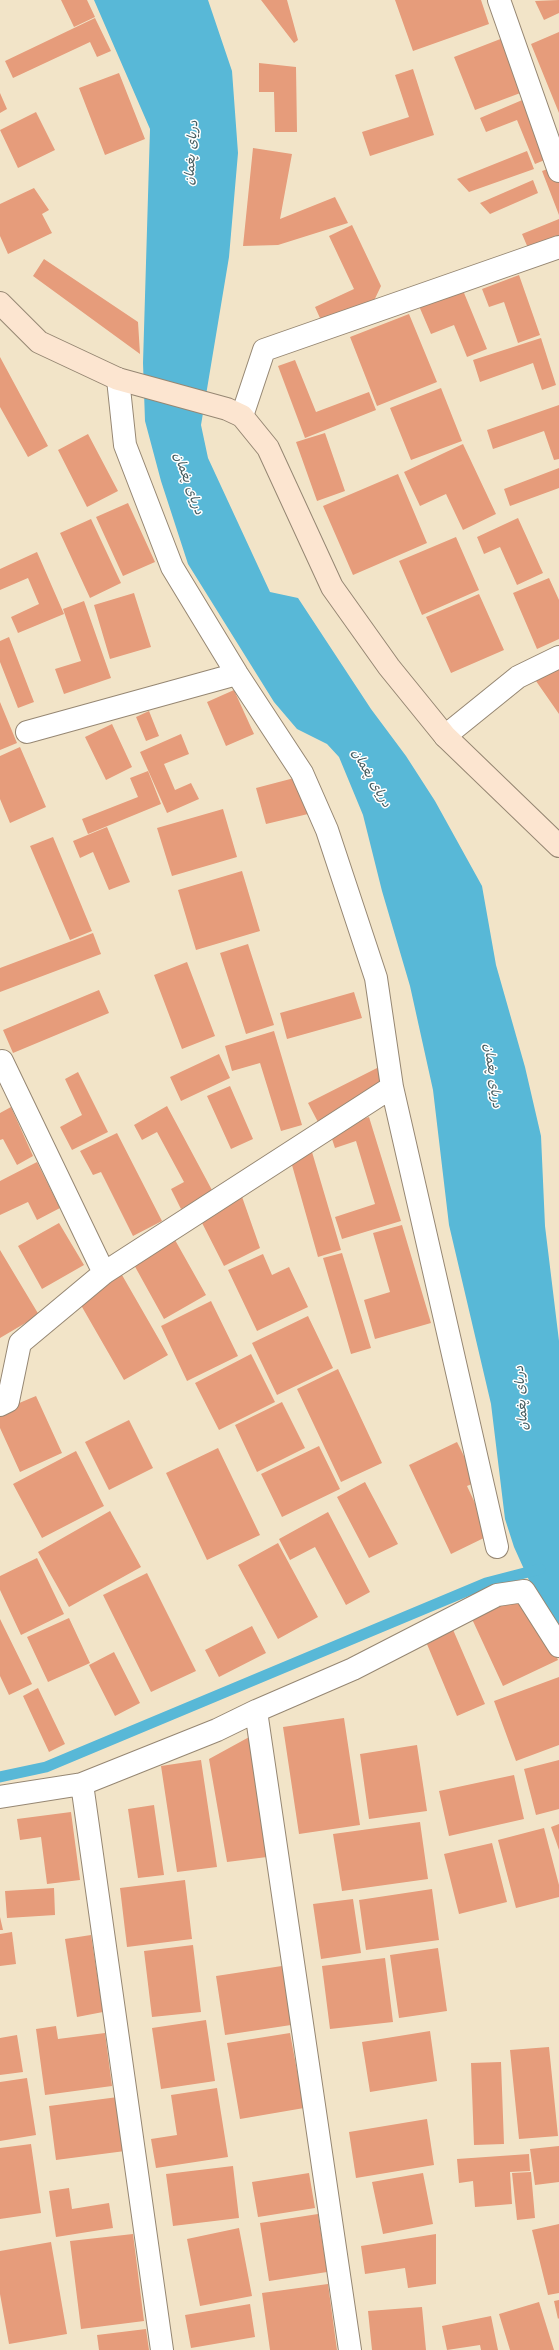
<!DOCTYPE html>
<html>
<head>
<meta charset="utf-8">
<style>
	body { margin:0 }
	canvas { display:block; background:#f2e4c8 }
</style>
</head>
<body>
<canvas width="559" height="2350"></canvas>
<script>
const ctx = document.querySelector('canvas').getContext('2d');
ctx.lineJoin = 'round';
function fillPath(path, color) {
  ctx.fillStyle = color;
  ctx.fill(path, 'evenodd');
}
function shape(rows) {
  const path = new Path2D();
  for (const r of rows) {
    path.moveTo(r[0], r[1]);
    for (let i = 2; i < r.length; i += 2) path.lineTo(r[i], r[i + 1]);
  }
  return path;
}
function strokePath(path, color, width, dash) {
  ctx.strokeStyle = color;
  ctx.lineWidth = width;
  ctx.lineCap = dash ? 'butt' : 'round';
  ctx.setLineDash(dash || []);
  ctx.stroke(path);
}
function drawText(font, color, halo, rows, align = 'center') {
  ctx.font = font + ' Kalam,"Playpen Sans Arabic",sans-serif';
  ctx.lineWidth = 3;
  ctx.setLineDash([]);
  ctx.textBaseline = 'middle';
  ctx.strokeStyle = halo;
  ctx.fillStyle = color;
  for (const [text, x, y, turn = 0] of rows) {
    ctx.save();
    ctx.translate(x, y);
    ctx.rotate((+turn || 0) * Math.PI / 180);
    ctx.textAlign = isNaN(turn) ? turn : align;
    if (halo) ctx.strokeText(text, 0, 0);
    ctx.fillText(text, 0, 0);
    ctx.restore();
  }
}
fillPath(shape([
	[94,0,208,0,232,71,238,153,229,257,201,425,208,458,270,592,298,598,371,709,406,756,435,801,482,886,496,965,525,1067,541,1136,545,1226,559,1341,559,1628,537,1598,514,1547,505,1519,491,1404,449,1225,433,1090,410,986,382,891,363,815,339,757,327,744,297,729,274,702,188,564,161,481,145,421,143,363,150,129]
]), '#58b8d7');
strokePath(shape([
	[0,1777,46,1767,486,1583,540,1569]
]), '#58b8d7', 11);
fillPath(shape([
	[61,0,87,0,95,17,74,27],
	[261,0,287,0,298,40,294,43],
	[395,0,481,0,489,24,413,51],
	[559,0,559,13,544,20,535,1],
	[95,18,111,51,97,57,90,42,13,78,5,61],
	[559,32,559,113,531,44],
	[503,38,523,92,475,110,454,57],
	[259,63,296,67,297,132,275,132,274,92,259,92],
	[413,69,434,135,370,156,362,132,409,117,395,75],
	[119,73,145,139,105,155,79,88],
	[0,93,7,109,0,113],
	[527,98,552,157,535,164,517,120,486,132,480,118],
	[36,112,55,150,18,168,0,130],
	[253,148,292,154,280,219,335,197,348,223,278,245,243,246],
	[527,151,534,169,469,192,457,179],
	[556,166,559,174,559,215,542,171],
	[533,180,538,193,490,214,480,203],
	[34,188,49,210,42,214,52,233,8,254,0,236,0,204],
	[559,219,559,244,531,255,522,234],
	[352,225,381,286,371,307,324,327,315,307,354,289,329,236],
	[44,259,138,322,140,354,33,276],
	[519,275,540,335,518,343,504,302,489,307,482,289],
	[462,288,487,349,467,357,454,325,431,334,419,306],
	[409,314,437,382,377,406,350,337],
	[541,338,556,385,542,390,533,363,480,382,473,360],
	[0,357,48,446,28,457,0,407],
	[295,360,316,412,369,392,376,410,305,438,278,366],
	[441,388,462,441,411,460,390,408],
	[559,405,559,459,554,460,544,431,493,449,487,430],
	[325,433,345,491,317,501,296,442],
	[88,434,118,491,87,507,58,450],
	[463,444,496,514,463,530,446,494,420,506,404,472],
	[559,468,559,488,510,506,504,489],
	[398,474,427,543,353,575,323,506],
	[128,503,155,562,123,576,96,517],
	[518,518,543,573,517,585,500,547,484,554,477,537],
	[91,519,121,583,90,598,60,533],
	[456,537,479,590,422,615,399,561],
	[37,552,64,614,18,633,11,617,39,604,28,578,0,590,0,569],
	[549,578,559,600,559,639,537,649,513,593],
	[134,593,151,647,110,659,94,605],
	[479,594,504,650,451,673,426,617],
	[84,601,111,678,64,694,55,669,81,661,63,609],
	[9,637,34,702,18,708,0,662,0,641],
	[559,664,559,714,536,681],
	[234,690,254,734,226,746,207,702],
	[0,702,17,743,0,750],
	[149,711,159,736,146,741,136,717],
	[112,724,132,767,106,780,85,737],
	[181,734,189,754,164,764,175,790,191,783,199,799,167,813,140,752],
	[20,747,46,807,10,823,0,799,0,756],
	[148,771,161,804,88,834,82,819,138,797,130,778],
	[298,777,308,814,266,824,256,788],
	[223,809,237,857,172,876,157,828],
	[107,827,130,882,109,890,93,852,80,858,73,841],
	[53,837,92,931,70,940,30,846],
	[242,871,260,931,196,950,178,890],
	[93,933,101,954,0,992,0,968],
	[248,944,274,1025,246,1034,220,953],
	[187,962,215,1036,182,1049,154,975],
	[99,990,109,1013,13,1053,3,1030],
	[354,992,362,1018,287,1039,280,1013],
	[274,1031,302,1125,281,1131,260,1063,232,1071,225,1046],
	[219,1054,230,1078,181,1101,170,1077],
	[379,1067,389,1088,319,1124,308,1103],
	[78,1072,108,1132,72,1150,60,1127,82,1115,65,1079],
	[230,1086,253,1139,231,1149,207,1096],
	[167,1106,213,1192,181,1209,171,1189,184,1182,157,1132,142,1140,134,1125],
	[11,1107,33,1156,17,1165,3,1139,0,1140,0,1113],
	[369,1117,401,1221,342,1239,335,1217,375,1204,356,1141,335,1148,329,1130],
	[117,1133,162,1221,133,1236,101,1172,93,1175,80,1151],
	[312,1152,341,1250,318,1257,290,1158],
	[37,1162,60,1208,37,1220,28,1202,0,1215,0,1181],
	[240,1191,260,1248,224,1266,198,1215],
	[59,1223,84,1265,42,1289,18,1246],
	[402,1225,431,1323,375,1339,364,1300,390,1292,373,1233],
	[175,1240,206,1295,164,1319,133,1263],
	[0,1250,39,1315,0,1338],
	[342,1253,371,1348,351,1354,323,1258],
	[263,1254,272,1275,289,1267,308,1307,257,1331,228,1270],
	[122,1275,168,1355,124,1380,78,1300],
	[211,1301,238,1356,187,1381,161,1326],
	[308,1316,333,1368,277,1395,252,1343],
	[251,1354,275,1402,219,1430,195,1383],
	[338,1369,382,1463,341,1482,297,1389],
	[36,1396,62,1453,20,1472,0,1428,0,1411],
	[282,1402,305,1448,257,1472,235,1425],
	[129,1420,153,1468,109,1490,85,1442],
	[457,1442,477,1482,467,1486,490,1535,451,1554,409,1465],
	[319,1446,340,1489,282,1517,261,1474],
	[218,1448,260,1535,207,1560,166,1473],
	[76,1451,104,1506,42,1538,13,1484],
	[365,1482,398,1544,369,1558,337,1497],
	[110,1511,141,1567,69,1607,38,1552],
	[328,1512,370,1592,346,1605,315,1547,290,1560,279,1539],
	[278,1543,318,1617,278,1639,238,1565],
	[37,1558,64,1614,21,1635,0,1590,0,1576],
	[147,1573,196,1671,151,1692,103,1595],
	[521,1596,537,1614,558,1660,503,1686,472,1619],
	[69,1618,90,1663,48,1682,27,1637],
	[0,1619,32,1684,9,1695,0,1676],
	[451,1625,485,1704,457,1716,424,1637],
	[252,1626,266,1653,219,1677,205,1650],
	[114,1652,140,1703,115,1716,89,1665],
	[559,1677,559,1745,516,1761,494,1701],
	[38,1688,65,1744,49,1752,23,1696],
	[344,1718,360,1825,299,1834,283,1727],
	[251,1736,267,1857,227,1862,209,1759],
	[417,1745,427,1811,369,1819,360,1754],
	[201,1760,217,1867,177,1872,161,1766],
	[559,1760,559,1809,536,1815,524,1769],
	[514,1775,524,1819,449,1836,439,1791],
	[154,1805,164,1875,138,1878,128,1809],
	[71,1812,80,1880,47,1884,41,1837,20,1840,17,1819],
	[420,1822,428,1879,342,1891,333,1834],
	[559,1824,559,1850,551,1827],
	[544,1828,559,1885,559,1897,516,1908,498,1840],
	[492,1843,507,1902,459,1914,444,1854],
	[185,1880,192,1939,127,1947,120,1888],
	[54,1888,55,1915,7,1918,5,1891],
	[432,1889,439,1940,366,1950,359,1900],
	[353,1899,361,1953,321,1959,313,1904],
	[0,1917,3,1930,0,1930],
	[12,1932,16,1964,0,1966,0,1934],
	[91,1935,103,2012,77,2017,65,1939],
	[193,1945,201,2012,152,2017,144,1951],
	[438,1948,447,2011,399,2018,390,1955],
	[385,1958,393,2022,330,2029,322,1966],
	[282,1966,291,2025,225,2035,216,1976],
	[206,2020,215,2081,161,2089,152,2028],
	[56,2026,58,2039,105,2033,112,2086,45,2095,36,2029],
	[430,2031,437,2081,370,2092,362,2042],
	[290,2033,304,2108,240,2119,227,2043],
	[17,2035,23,2072,0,2075,0,2038],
	[549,2047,558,2136,519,2139,510,2050],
	[501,2062,504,2144,474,2145,471,2063],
	[27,2078,36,2135,0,2141,0,2082],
	[217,2088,228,2157,156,2168,151,2139,177,2135,171,2095],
	[118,2097,125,2151,56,2160,49,2106],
	[427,2119,434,2165,356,2178,349,2132],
	[31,2144,41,2213,0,2219,0,2148],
	[559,2146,559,2182,535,2185,530,2149],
	[529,2154,530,2171,510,2172,512,2204,475,2207,473,2181,459,2183,457,2159],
	[233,2166,239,2218,173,2226,166,2174],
	[531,2172,535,2218,517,2220,512,2173],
	[309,2173,315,2208,258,2217,252,2182],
	[423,2173,433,2224,383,2234,372,2182],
	[69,2188,72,2209,109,2203,113,2228,56,2237,49,2191],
	[318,2214,327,2272,269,2281,260,2223],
	[559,2224,559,2293,548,2295,532,2230],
	[239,2228,252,2296,200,2306,187,2239],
	[133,2234,144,2321,81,2329,70,2241],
	[436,2234,436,2284,408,2288,405,2268,365,2274,361,2246],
	[51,2242,67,2334,9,2344,0,2294,0,2251],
	[328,2284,337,2350,270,2350,262,2293],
	[559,2300,559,2318,558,2319,554,2301],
	[539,2302,554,2350,510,2350,499,2314],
	[250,2304,255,2337,191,2348,185,2315],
	[422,2307,426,2350,372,2350,368,2311],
	[491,2316,498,2350,481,2350,480,2345,447,2350,442,2326],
	[146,2329,149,2350,99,2350,97,2335]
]), '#e69c7b');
const street = shape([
	[499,0,559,171],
	[118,379,125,445,172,567,237,674,302,773,327,830,376,978,392,1087,497,1547],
	[242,416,264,350,559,247],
	[27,732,237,674],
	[445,736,518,677,559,657],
	[2,1061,104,1273],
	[0,1405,8,1401,20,1343,104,1273,392,1087],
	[256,1711,350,2350],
	[82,1784,162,2350],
	[0,1797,82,1784,217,1730,256,1711,353,1669,497,1595,524,1591,559,1646]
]);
const secondary = shape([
	[0,303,39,342,118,379,227,409,242,416,268,448,332,587,389,667,445,736,559,846]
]);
strokePath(street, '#968773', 24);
strokePath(secondary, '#968773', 24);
strokePath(street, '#fff', 22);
strokePath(secondary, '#fce5d0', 22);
drawText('italic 13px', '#455c5f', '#fff', [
	["دریای پغمان",193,153,-86],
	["دریای پغمان",187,484,70],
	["دریای پغمان",370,779,60],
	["دریای پغمان",491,1076,82],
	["دریای پغمان",523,1398,-94]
]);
</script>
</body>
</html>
